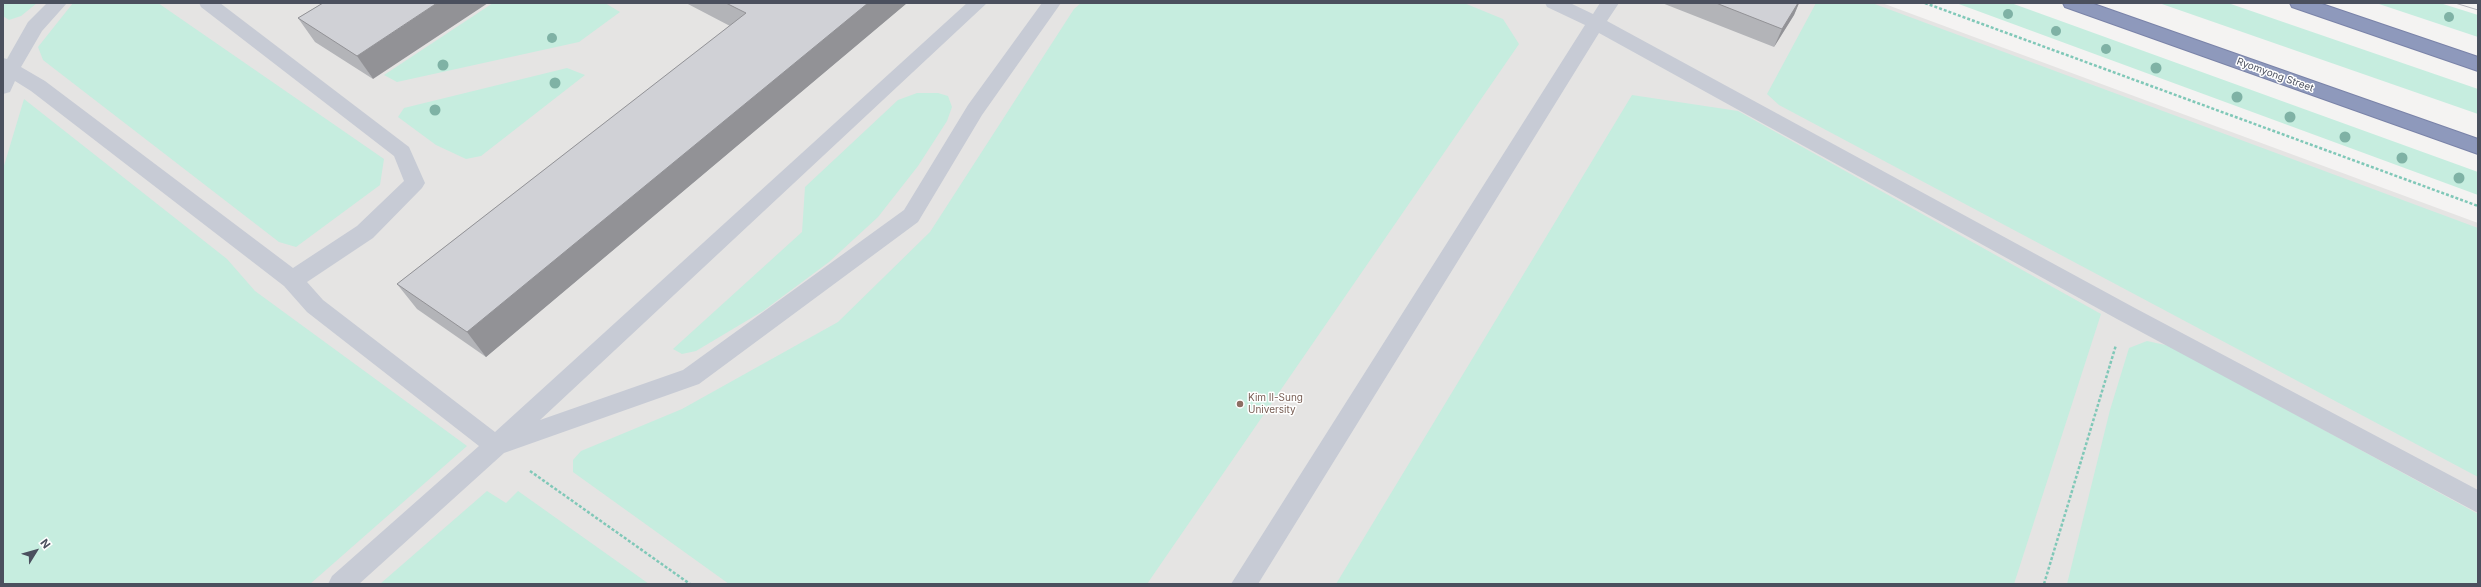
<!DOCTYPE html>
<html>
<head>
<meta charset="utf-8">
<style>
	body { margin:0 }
	#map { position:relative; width:2481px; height:587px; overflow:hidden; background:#f4f3f2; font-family:Inter,sans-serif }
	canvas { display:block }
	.frame { position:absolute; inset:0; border:4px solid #4b505e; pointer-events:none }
	.north { position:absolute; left:16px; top:531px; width:40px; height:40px; -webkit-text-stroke:3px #fff; paint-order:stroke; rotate:53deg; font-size:11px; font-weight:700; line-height:16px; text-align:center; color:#4b505e }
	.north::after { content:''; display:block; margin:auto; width:14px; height:18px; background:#4b505e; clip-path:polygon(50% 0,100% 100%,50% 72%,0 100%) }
</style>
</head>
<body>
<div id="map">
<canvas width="2481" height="587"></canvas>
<div class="frame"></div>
<div class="north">N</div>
</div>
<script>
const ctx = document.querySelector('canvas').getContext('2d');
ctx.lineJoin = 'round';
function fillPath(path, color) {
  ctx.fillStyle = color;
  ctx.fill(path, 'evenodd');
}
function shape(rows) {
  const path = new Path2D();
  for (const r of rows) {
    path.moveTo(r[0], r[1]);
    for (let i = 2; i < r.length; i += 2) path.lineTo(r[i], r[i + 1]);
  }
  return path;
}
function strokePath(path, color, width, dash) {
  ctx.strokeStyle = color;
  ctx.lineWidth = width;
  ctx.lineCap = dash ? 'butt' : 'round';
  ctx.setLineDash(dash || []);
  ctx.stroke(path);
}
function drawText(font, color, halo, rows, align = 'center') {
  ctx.font = font + ' Inter,sans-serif';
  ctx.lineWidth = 3;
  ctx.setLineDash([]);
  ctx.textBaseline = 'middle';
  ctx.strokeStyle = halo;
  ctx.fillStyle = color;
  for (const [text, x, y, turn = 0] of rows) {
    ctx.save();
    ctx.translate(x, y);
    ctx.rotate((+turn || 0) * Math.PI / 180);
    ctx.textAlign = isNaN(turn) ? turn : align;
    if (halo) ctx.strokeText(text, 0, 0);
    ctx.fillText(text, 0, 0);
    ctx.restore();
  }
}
fillPath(shape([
	[3,3,1882,3,2478,223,2478,584,3,584]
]), '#e5e4e3');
fillPath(shape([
	[3,3,37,3,21,16,9,20,3,16],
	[73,3,158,3,384,159,380,185,296,247,279,242,43,60,38,47],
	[493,3,605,3,620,12,579,42,397,82,384,75],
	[1081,3,1464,3,1503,19,1519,44,1147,584,729,584,573,472,573,460,581,451,682,409,838,322,930,232,1074,9],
	[1816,3,1872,3,2478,228,2478,477,1779,105,1767,94],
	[1956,3,2011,3,2478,172,2478,195],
	[2159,3,2228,3,2478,89,2478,114],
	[2376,3,2440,3,2478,15,2478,37],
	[567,68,585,75,481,156,466,159,436,145,398,117,404,108],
	[917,93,938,93,948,96,952,107,947,121,918,166,878,217,829,262,763,311,696,351,682,354,673,349,802,232,805,187,898,100],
	[1632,95,1738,111,2101,314,2014,584,1336,584],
	[24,99,227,259,255,291,467,446,310,584,3,584,3,169],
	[2147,341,2170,346,2478,514,2478,584,2067,584,2110,410,2129,348],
	[487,491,506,503,518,491,649,584,380,584]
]), '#c6eddf');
const highway = shape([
	[2063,3,2091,3,2478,139,2478,154,2065,7,2063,3],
	[2290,3,2319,3,2478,57,2478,71,2292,7,2290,3]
]);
strokePath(highway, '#7a83a8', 2);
strokePath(shape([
	[1925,3,2478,206],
	[530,471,690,584],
	[2044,584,2116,345]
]), '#80c8b8', 2.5, [3, 2]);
fillPath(shape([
	[47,3,67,3,42,31,21,67,45,81,293,268,357,226,404,181,394,156,201,7,199,3,220,3,409,147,425,183,422,188,373,238,307,282,323,300,495,432,967,3,987,3,540,420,683,370,904,210,968,105,1042,3,1061,3,982,115,918,222,699,384,504,453,359,584,328,584,332,576,479,446,307,312,284,286,31,91,15,81,10,92,3,94,3,58,7,59,28,22,47,3],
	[1545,3,1570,3,1593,14,1600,3,1619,3,1607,21,2133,307,2478,490,2478,513,2117,319,1599,33,1258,584,1231,584,1585,25,1547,7,1545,3]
]), '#c7cbd5');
fillPath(highway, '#8e99bc');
strokePath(shape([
	[2455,3,2478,10]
]), '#b5b6bc', 1);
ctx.fillStyle = '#7fb2a5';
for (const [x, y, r] of [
	[2008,14,5],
	[2449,17,5],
	[2056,31,5],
	[552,38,5],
	[2106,49,5],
	[443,65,5.5],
	[2156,68,5.5],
	[555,83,5.5],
	[2237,97,5.5],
	[435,110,5.5],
	[2290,117,5.5],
	[2345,137,5.5],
	[2402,158,5.5],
	[2459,178,5.5]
]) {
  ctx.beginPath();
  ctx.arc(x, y, r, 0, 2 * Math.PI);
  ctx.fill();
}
fillPath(shape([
	[323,3,373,79,315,42,298,18],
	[686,3,907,3,486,357,417,309,397,284,730,26],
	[1662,3,1799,3,1794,15,1774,47]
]), '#b3b4b8');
fillPath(shape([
	[437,3,488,3,373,79,357,56],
	[868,3,907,3,486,357,467,332],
	[1798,3,1799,3,1794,15,1774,47,1782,29]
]), '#929296');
const building = shape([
	[323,3,437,3,357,56,298,18,323,3],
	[726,3,868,3,467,332,397,284,746,13,726,3],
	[1716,3,1798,3,1782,29,1716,3]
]);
fillPath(building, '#d0d1d6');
strokePath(building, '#929296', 1);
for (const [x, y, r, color] of [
	[1240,404,4,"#8d6e63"]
]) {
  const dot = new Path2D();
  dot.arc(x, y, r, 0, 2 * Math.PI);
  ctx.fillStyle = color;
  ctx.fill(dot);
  strokePath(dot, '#fff', 1.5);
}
drawText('10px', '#4b505e', '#fff', [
	["Ryomyong Street",2275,75,20]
]);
drawText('10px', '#785e54', '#fff', [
	["Kim Il-Sung",1248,398],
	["University",1248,410]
], 'left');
</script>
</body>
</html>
